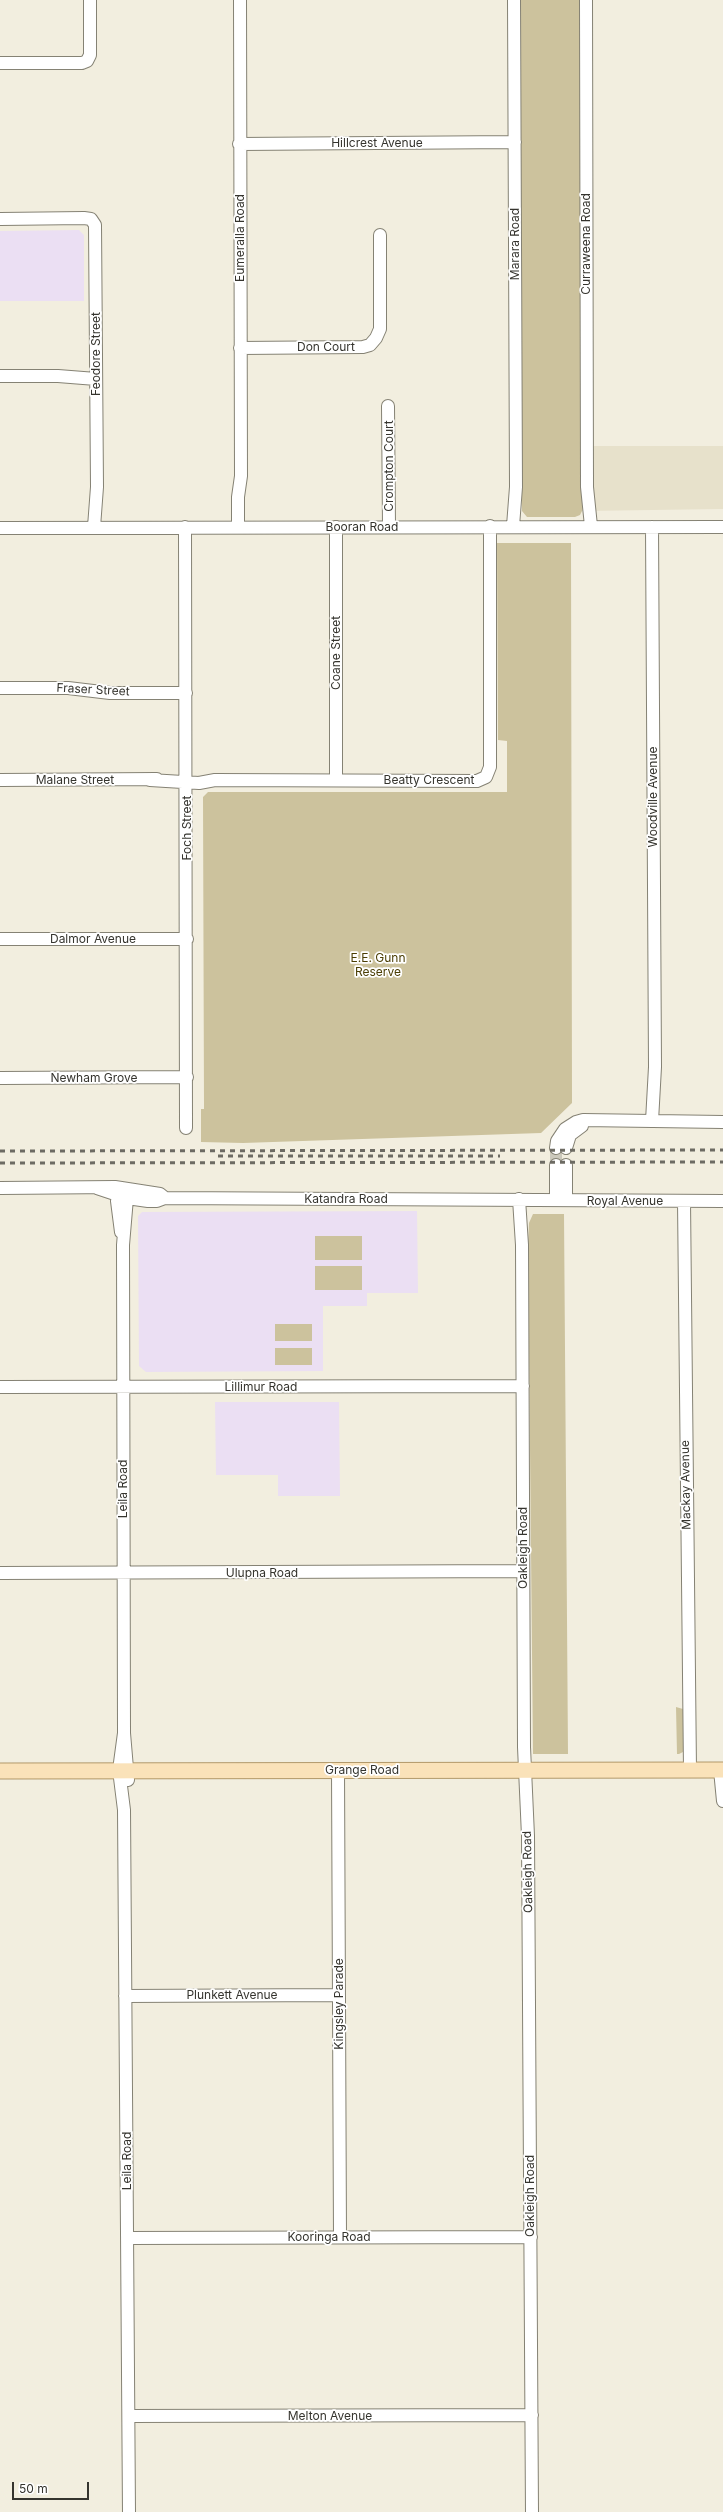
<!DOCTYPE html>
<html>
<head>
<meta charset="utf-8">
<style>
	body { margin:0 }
	#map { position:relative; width:723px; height:2512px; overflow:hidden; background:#f2eedf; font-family:Inter,sans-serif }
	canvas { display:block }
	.scale { position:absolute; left:12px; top:2482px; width:77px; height:18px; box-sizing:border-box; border:2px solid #35342e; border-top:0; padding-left:5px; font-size:12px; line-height:14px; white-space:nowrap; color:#35342e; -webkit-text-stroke:3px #fff; paint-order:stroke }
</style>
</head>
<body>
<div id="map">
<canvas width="723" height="2512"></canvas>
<div class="scale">50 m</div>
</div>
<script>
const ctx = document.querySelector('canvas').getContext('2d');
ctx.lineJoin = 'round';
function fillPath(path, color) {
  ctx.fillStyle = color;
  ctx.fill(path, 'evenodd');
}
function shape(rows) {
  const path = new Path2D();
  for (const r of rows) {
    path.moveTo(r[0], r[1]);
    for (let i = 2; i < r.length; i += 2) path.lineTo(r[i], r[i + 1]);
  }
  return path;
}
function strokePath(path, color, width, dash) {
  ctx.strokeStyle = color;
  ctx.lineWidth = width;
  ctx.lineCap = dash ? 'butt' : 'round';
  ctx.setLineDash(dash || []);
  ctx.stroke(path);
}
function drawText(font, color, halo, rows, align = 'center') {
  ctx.font = font + ' Inter,sans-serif';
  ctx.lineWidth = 3.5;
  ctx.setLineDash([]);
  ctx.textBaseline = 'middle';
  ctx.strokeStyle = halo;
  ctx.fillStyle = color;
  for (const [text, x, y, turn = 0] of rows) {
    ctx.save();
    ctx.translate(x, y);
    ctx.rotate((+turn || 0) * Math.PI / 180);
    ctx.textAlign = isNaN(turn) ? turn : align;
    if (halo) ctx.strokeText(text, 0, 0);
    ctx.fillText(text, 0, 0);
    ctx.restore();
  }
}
fillPath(shape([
	[581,446,723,446,723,509,582,511]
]), '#e7e1cb');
fillPath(shape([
	[79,230,84,235,84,301,0,301,0,231],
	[417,1211,418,1293,367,1293,367,1306,323,1306,323,1371,146,1372,139,1366,138,1216,142,1212],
	[215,1402,339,1402,340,1496,278,1496,278,1475,216,1475]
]), '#ebdff3');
fillPath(shape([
	[519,0,580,0,582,511,580,515,575,517,527,517,522,511],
	[497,543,571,543,572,1103,541,1133,243,1143,201,1142,201,1109,204,1109,204,1106,203,797,208,792,507,792,507,741,498,740],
	[533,1214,564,1214,568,1754,533,1754,528,1245,529,1223],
	[315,1236,362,1236,362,1260,315,1260],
	[315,1266,362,1266,362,1290,315,1290],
	[275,1324,312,1324,312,1341,275,1341],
	[275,1348,312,1348,312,1365,275,1365],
	[676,1707,683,1709,683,1752,679,1754,677,1754]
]), '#ccc29d');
strokePath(shape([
	[556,1148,556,1165]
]), '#ccc9bc', 12, [12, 6]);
const minor = shape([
	[586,0,587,487,591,526],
	[0,63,82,63,87,61,90,55,90,0],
	[239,144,515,142],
	[0,219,84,218,91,219,95,225,97,487,94,527],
	[240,348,363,347,370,345,376,338,380,329,380,235],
	[0,376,58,376,96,379],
	[388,406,389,526],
	[513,526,516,487,514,0],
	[185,527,186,1128],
	[238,527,238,497,241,476,240,0],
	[336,527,336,780],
	[652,527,655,1067,652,1121],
	[0,528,723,527],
	[0,688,68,688,110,693,186,693],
	[0,780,157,779],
	[150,780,199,783,215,780,477,781,486,777,490,767,490,526],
	[0,939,187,939],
	[0,1078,187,1077],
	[556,1148,557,1141,565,1129,576,1122,583,1120,723,1122],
	[566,1148,570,1135,582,1126],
	[556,1165,556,1200],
	[0,1188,115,1187,160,1194,165,1198],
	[97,1188,127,1198,148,1201,157,1201,165,1198,723,1201],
	[125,1191,127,1198,123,1245,124,1733,128,1780],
	[519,1199,522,1245,524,1747,528,1836,532,2512],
	[566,1200,566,1165],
	[684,1201,690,1770],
	[121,1232,117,1201,122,1189],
	[0,1387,523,1386],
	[0,1573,523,1571],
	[124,1733,119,1770,124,1810,129,2512],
	[338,1770,340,2237],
	[720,1770,723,1801],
	[125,1996,339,1995],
	[127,2238,531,2237],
	[129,2416,532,2415]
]);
const major = shape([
	[0,1771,723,1770]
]);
strokePath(minor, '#858274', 14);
strokePath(major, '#b2996a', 17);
strokePath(minor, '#fff', 12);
strokePath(major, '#fae2b9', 15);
strokePath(shape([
	[0,1151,723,1150],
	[218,1156,500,1156],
	[0,1163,723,1162]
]), '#6d6b63', 3, [5, 5]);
drawText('12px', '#35342e', '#fff', [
	["Hillcrest Avenue",377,143],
	["Eumeralla Road",240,238,-90],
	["Marara Road",515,244,-90],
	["Curraweena Road",586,244,-90],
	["Don Court",326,347],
	["Feodore Street",96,354,-90],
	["Crompton Court",389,466,-90],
	["Booran Road",362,527],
	["Coane Street",336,653,-90],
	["Fraser Street",93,690,3],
	["Malane Street",75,780],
	["Beatty Crescent",429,780],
	["Woodville Avenue",653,797,-90],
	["Foch Street",187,828,-90],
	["Dalmor Avenue",93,939],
	["Newham Grove",94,1078],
	["Katandra Road",346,1199],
	["Royal Avenue",625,1201],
	["Lillimur Road",261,1387],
	["Mackay Avenue",686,1485,-91],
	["Leila Road",123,1489,-90],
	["Oakleigh Road",523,1548,-90],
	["Ulupna Road",262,1573],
	["Grange Road",362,1770],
	["Oakleigh Road",528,1872,-91],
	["Plunkett Avenue",232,1995],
	["Kingsley Parade",339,2004,-90],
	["Leila Road",127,2161,-90],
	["Oakleigh Road",530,2196,-90],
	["Kooringa Road",329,2237],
	["Melton Avenue",330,2416]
]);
drawText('12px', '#4b3e04', '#fff', [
	["E.E. Gunn",378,958],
	["Reserve",378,972]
]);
</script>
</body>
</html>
